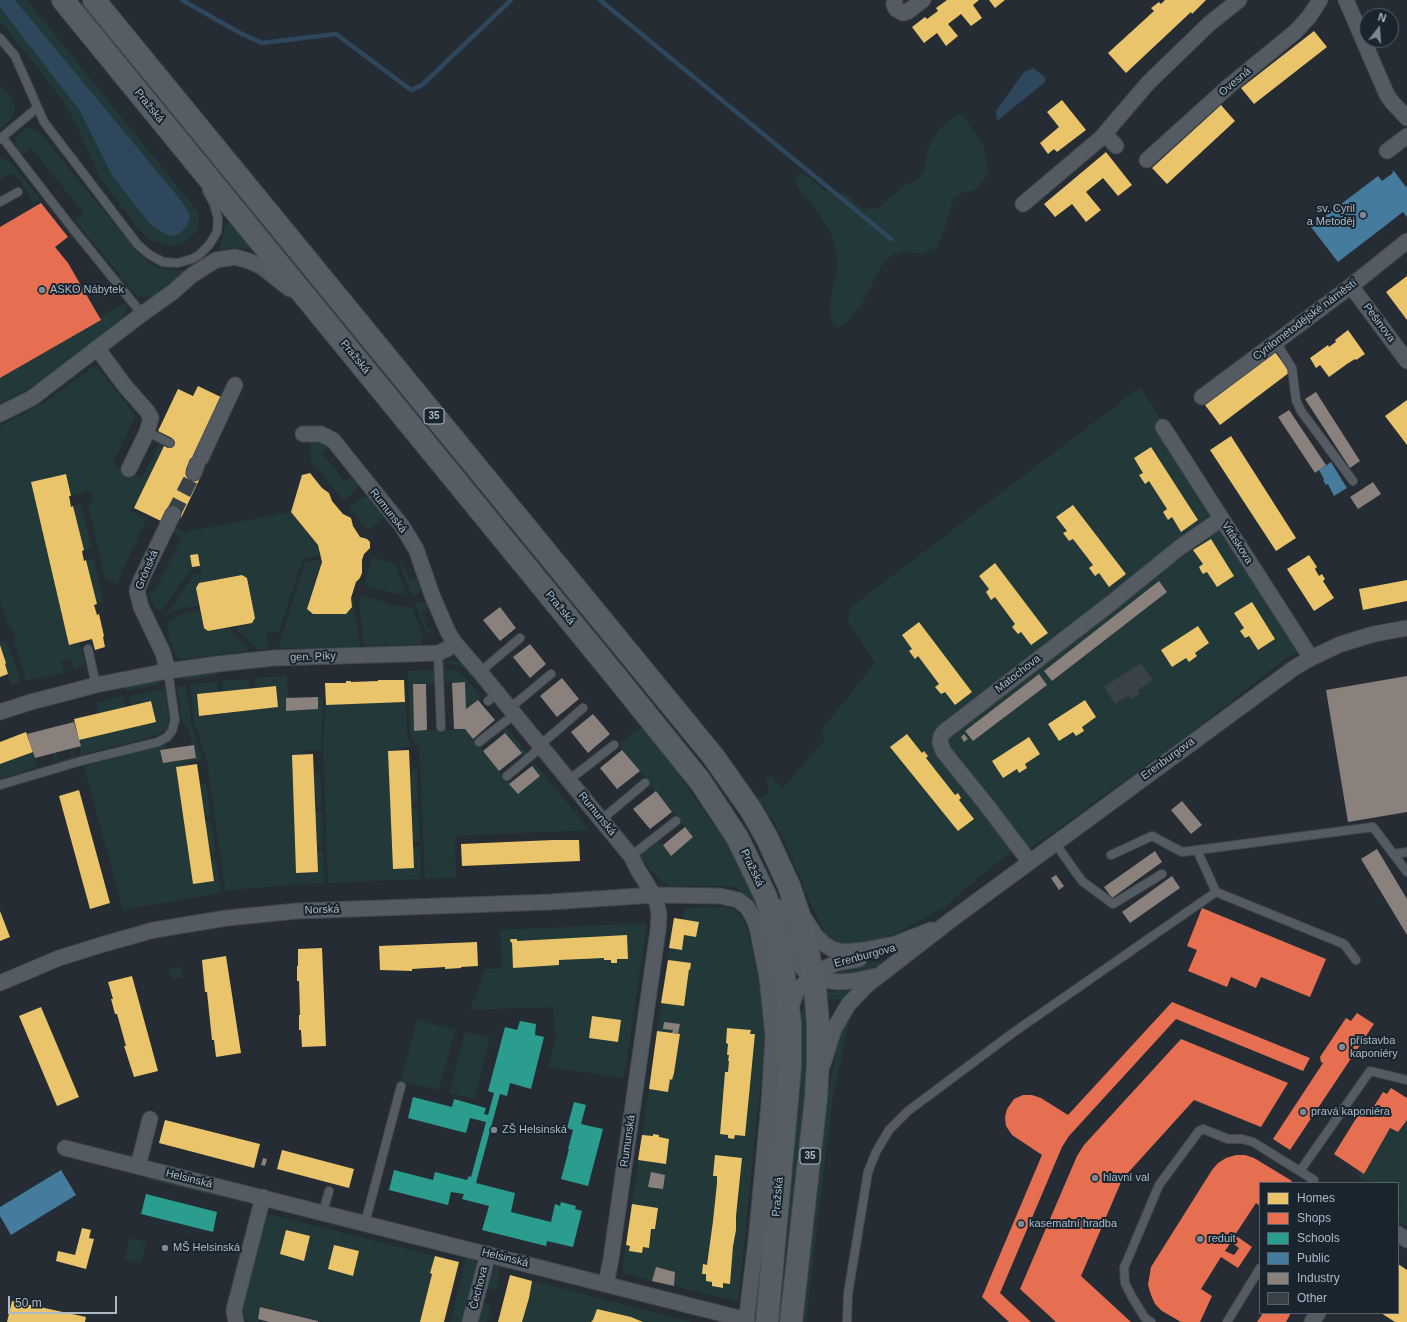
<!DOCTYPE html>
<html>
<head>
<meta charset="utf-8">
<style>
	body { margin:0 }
	#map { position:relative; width:1407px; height:1322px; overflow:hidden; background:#252c33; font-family:Arial,sans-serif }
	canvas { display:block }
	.legend { position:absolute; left:1259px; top:1182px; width:140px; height:132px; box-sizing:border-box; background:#18242e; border:1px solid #54606b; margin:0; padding:5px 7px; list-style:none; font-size:12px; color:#adbac6 }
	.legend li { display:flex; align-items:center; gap:8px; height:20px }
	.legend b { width:20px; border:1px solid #54606b }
	.north { position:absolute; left:1359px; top:8px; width:40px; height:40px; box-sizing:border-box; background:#18242e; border:1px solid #54606b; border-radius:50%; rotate:17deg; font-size:11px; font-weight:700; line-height:16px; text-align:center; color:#adbac6 }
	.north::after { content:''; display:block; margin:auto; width:14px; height:18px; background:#7d8893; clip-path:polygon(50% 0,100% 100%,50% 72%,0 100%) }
	.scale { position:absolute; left:8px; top:1296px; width:109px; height:18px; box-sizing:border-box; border:2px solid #adbac6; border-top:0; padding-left:5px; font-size:12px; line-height:14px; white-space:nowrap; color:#adbac6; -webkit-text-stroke:3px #18242e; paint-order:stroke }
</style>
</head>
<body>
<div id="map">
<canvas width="1407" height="1322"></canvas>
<ul class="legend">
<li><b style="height:11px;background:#e9c46a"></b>Homes</li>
<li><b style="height:11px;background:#e76f51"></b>Shops</li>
<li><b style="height:11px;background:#2a9d8f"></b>Schools</li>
<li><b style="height:11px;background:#457b9d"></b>Public</li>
<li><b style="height:11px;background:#8a817c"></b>Industry</li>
<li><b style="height:11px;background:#3a4147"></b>Other</li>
</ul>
<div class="north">N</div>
<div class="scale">50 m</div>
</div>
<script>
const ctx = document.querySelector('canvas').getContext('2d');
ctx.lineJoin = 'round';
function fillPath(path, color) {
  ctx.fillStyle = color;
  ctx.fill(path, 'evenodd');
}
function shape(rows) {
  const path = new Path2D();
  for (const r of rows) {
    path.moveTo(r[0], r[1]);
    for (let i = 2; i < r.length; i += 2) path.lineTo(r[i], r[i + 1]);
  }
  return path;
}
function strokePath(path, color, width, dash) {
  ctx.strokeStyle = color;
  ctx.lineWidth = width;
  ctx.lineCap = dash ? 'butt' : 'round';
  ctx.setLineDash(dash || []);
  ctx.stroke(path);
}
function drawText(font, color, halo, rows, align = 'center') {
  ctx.font = font + ' Arial,sans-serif';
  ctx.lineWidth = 4;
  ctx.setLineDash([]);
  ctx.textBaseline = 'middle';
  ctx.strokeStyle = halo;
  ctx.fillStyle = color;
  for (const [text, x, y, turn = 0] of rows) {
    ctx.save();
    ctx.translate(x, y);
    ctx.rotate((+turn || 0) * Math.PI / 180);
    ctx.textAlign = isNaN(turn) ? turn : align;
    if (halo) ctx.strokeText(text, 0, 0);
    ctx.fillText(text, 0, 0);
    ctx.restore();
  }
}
fillPath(shape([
	[0,0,27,0,198,212,199,220,196,232,184,243,178,245,169,246,151,240,140,231,100,178,76,124,67,108,52,86,0,21],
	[0,85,12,98,15,107,12,118,0,130],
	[958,114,963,115,984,148,987,161,988,173,977,190,962,193,954,198,948,218,937,248,923,254,905,252,893,254,880,268,860,307,846,323,837,328,832,324,830,313,830,303,837,268,836,251,832,235,819,214,798,187,795,178,801,173,811,178,823,190,846,194,861,208,877,209,906,184,916,180,924,171,927,150,941,127],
	[32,128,40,133,139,254,148,262,159,267,170,270,186,270,162,293,151,298,138,296,133,292,75,220,84,213,31,148,22,154,16,147,16,139,20,132,24,129],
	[0,157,10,161,40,199,33,203,24,186,13,173,0,181],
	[229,222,250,247,249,250,237,248,221,249,219,248,226,224],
	[125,303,127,308,121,319,91,344,49,376,0,405,0,378,101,320,100,317],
	[93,367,99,369,135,415,135,417,113,464,142,478,160,442,165,444,137,503,135,502,131,511,147,519,121,573,118,585,105,579,88,504,93,502,90,491,71,496,66,474,31,482,69,645,78,643,79,645,81,646,86,666,74,669,70,658,61,661,64,671,67,670,67,672,26,681,13,638,15,637,11,627,10,628,0,601,0,426,45,402],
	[1140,387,1309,646,1283,660,1190,734,1028,850,1010,853,982,875,945,907,893,935,875,943,842,945,833,941,826,935,809,900,783,837,759,799,769,793,769,789,766,780,771,776,782,788,824,741,821,730,875,663,848,621,850,608],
	[311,438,330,446,322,453,345,482,353,475,357,481,358,486,357,490,344,501,311,461,309,440],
	[365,497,370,498,386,516,368,531,349,507,360,498],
	[81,504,92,549,84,550,73,506],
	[291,512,318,545,320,555,303,559,279,632,267,633,269,649,257,649,237,630,236,626,252,623,255,618,247,578,242,575,199,583,196,588,199,605,176,610,166,615,193,575,202,573,198,554,190,556,192,567,193,567,161,611,155,608,149,595,149,591,154,593,182,537,172,532,174,527,184,532],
	[373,557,395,564,407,596,392,593,364,585],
	[94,559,103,603,97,604,86,560],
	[321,560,307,609,313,614,346,614,352,606,351,598,354,599,354,608,360,647,278,648,305,562],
	[402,561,410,580,419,577,421,582,420,591,415,596,412,597,399,562],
	[361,594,396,606,412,607,423,636,423,640,421,644,364,646,359,604],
	[421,602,427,603,430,607,421,612,429,630,432,629,434,632,432,633,429,634,426,632,415,603],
	[200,610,204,628,209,631,231,627,231,632,248,648,247,651,183,659,177,658,174,652,167,631,169,626,168,621,184,614],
	[6,640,21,682,11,685,5,664,6,663,0,644,0,642],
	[443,661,458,661,466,665,489,692,486,694,465,669,454,664,443,664],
	[446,669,457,672,465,677,482,698,466,709,465,682,443,683,443,670],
	[434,670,435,683,413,684,414,731,465,729,518,794,540,776,532,766,535,763,589,830,455,836,456,877,425,879,419,745,415,745,410,734,408,671],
	[216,672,216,676,179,681,186,677],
	[286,676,289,698,286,698,286,711,318,709,318,697,323,698,321,750,300,751,300,755,292,755,296,872,317,851,323,851,324,883,297,884,225,891,207,761,194,722,190,684,217,682,218,692,200,716,278,707,276,686,255,688,254,678],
	[249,679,250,689,223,692,222,681],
	[404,680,405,681,407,736,412,746,399,747,399,750,388,751,393,868,414,868,413,847,420,847,421,879,328,883,323,744,325,706,326,705,405,702],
	[152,682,157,682,160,684,127,691,126,687],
	[186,685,191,721,202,759,199,759,199,761,185,762,185,766,176,768,193,884,214,881,211,861,217,859,221,893,123,910,84,766,165,744,166,749,160,750,163,763,196,758,194,745,192,745,190,734,187,727,182,722,177,687],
	[165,689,169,716,168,726,165,731,148,738,92,752,59,763,55,762,52,754,56,752,58,761,70,758,72,756,70,749,72,748,74,756,81,755,79,746,79,740,155,722,131,706,128,696],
	[123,696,125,707,99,713,96,703],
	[505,726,528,754,522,757,520,755,522,753,505,733,504,734,503,729],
	[642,726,682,775,684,783,716,828,718,827,747,877,768,935,755,906,747,896,741,891,734,887,726,886,670,886,658,878,639,856,643,851,652,844,658,842,663,845,672,855,693,837,618,745],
	[33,752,38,767,0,780,0,764],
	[410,769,417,769,418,803,412,803],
	[320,773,322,807,316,807,314,774],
	[206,783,211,816,204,817,200,784],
	[412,808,418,808,420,841,413,842],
	[315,812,322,812,323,846,317,846],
	[211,821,216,854,210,855,205,822],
	[725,907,735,910,740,914,743,919,747,929,753,954,759,981,764,1035,764,1051,738,1302,652,1281,623,1273,622,1271,674,918,683,919,684,908],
	[647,923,624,1078,548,1067,556,1038,553,1007,470,1010,486,969,502,968,500,930],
	[879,961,882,962,883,964,860,972,843,975,832,975,828,972,840,966],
	[181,966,183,978,171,980,169,969],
	[848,989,851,990,852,991,843,1000,825,998,826,992],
	[808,1009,810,1063,783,1322,778,1322,787,1235,788,1195,799,1010],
	[852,1011,848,1027,832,1103,806,1322,800,1322,823,1125,828,1091,837,1048,843,1027],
	[417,1020,455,1030,439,1090,401,1081],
	[465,1032,490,1038,475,1099,449,1093],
	[1407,1120,1407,1226,1398,1221,1398,1209,1401,1205,1398,1198,1398,1183,1374,1183,1365,1181,1359,1178,1358,1174,1358,1170,1364,1173,1390,1128,1398,1132],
	[147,1174,222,1193,221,1198,146,1179],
	[268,1214,435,1256,430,1273,432,1274,420,1322,323,1322,260,1306,257,1322,249,1322,244,1316,241,1308,265,1219],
	[248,1221,250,1222,228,1309,225,1309],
	[129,1238,146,1242,141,1263,125,1259],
	[466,1256,474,1259,476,1265,476,1269,463,1322,450,1322,451,1317,459,1319,459,1318,452,1316],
	[497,1265,500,1266,498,1273,500,1274,496,1290,486,1288,492,1270],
	[510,1275,692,1322,498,1322],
	[483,1303,491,1305,487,1322,478,1322]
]), '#223839');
fillPath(shape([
	[0,0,15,0,183,203,190,216,187,226,180,234,169,236,151,225,113,177,80,111,0,7],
	[1033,68,1045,77,1045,82,997,121,996,111,1024,72]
]), '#2e475c');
fillPath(shape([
	[947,0,979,0,973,5,982,18,971,26,961,14,948,24,958,36,946,46,937,33,924,43,912,27,925,17,927,19,938,11,936,8],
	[989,0,1005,0,995,8],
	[1165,0,1206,0,1192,14,1191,12,1126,73,1108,53,1154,11,1151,8,1159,2,1161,4],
	[1314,31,1327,47,1254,104,1241,88],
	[1062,100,1086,130,1057,152,1054,149,1048,154,1040,143,1059,127,1047,112],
	[1221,105,1235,121,1167,184,1152,168],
	[1106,152,1132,185,1118,196,1103,178,1086,192,1101,210,1086,222,1072,204,1055,217,1044,204],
	[1407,276,1407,320,1386,292],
	[1348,330,1365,354,1356,360,1355,359,1347,364,1329,377,1320,365,1316,368,1310,358,1328,345,1329,347,1333,344,1336,342,1335,340],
	[1275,352,1290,372,1220,425,1205,405],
	[198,386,225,399,194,461,191,459,186,469,201,476,181,518,166,511,161,521,134,508,164,446,168,448,172,438,158,431,178,389,193,396],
	[1407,400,1407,445,1385,416],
	[1231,436,1296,538,1276,551,1210,450],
	[1151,447,1198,520,1181,532,1172,517,1168,520,1163,512,1167,509,1149,481,1145,484,1139,475,1143,473,1134,458],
	[310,473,322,488,329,493,332,501,343,514,351,518,353,526,360,537,367,539,370,542,370,548,364,554,362,560,362,573,360,578,356,582,351,598,352,607,346,614,313,614,307,609,322,562,318,545,291,512,302,475],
	[66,474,71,496,69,496,70,501,71,507,73,506,84,550,82,551,84,561,86,560,97,604,94,605,97,615,99,614,104,636,103,637,105,647,95,650,92,639,69,645,31,482],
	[1073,505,1126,574,1109,587,1099,573,1095,576,1089,568,1093,565,1073,539,1069,541,1063,533,1067,531,1056,517],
	[1211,539,1234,576,1217,587,1207,572,1203,574,1201,571,1199,567,1203,564,1193,550],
	[198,554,200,566,192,567,190,555],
	[1309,555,1317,567,1315,569,1319,576,1322,574,1325,579,1323,581,1334,598,1314,611,1287,569],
	[995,563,1048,633,1031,645,1021,632,1018,634,1012,627,1015,624,995,597,991,600,986,592,989,589,979,576],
	[242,575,247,578,255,618,252,623,208,631,204,628,196,588,199,583],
	[1407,580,1407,601,1363,610,1359,589],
	[1252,602,1275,639,1258,650,1249,636,1245,638,1240,631,1244,628,1234,613],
	[919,622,972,692,955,705,945,692,941,694,935,687,939,684,918,656,915,659,909,651,912,649,902,635],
	[1198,626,1209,643,1195,653,1197,656,1189,662,1186,658,1172,667,1161,650],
	[0,645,6,663,5,664,8,674,0,677],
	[378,680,404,680,405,702,326,705,325,683,346,683,346,681,351,681,351,682,378,681],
	[276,686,278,707,199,716,197,694],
	[1085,700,1096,717,1082,727,1084,731,1076,736,1073,732,1059,741,1048,724],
	[151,701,156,722,79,740,74,719],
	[26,732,33,752,0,764,0,742],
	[907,734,922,753,924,751,928,756,926,758,955,795,958,793,961,798,959,800,974,819,958,831,890,747],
	[1029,737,1040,754,1025,764,1027,768,1019,773,1017,769,1003,778,992,761],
	[409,750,414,868,393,869,388,751],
	[313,754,318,872,296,873,292,755],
	[197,764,214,881,193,884,176,767],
	[79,790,110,903,90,909,59,796],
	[553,840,579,840,580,861,462,866,461,844],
	[0,911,10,937,0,941],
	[674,918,699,922,696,937,684,935,682,950,669,948],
	[627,935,628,959,617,959,617,963,611,963,611,960,604,960,604,958,559,960,559,965,513,968,512,942,511,943,510,939,517,939,517,941],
	[477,942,478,966,461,967,461,968,445,969,445,967,412,969,412,971,380,970,379,946],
	[322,948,326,1046,302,1047,301,1030,299,1030,299,1015,300,1015,299,981,297,981,297,966,298,966,298,949],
	[226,956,241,1053,216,1057,214,1040,212,1040,207,992,205,992,202,960],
	[668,960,691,963,690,970,689,969,684,1006,661,1003],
	[132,976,158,1071,134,1077,124,1046,126,1046,117,1014,115,1014,111,999,113,999,108,982],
	[41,1007,79,1097,57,1106,19,1016],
	[592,1016,621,1020,618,1042,589,1038],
	[727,1028,751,1030,750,1034,755,1034,745,1136,735,1135,734,1139,728,1138,728,1135,720,1134,725,1072,728,1072,729,1061,728,1061,729,1055,727,1055,728,1044,726,1043],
	[657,1031,680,1034,674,1073,672,1080,670,1079,668,1092,649,1089],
	[165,1120,260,1144,254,1168,159,1143],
	[653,1134,659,1135,659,1137,669,1139,666,1164,638,1160,642,1135,653,1136],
	[282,1150,354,1169,349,1188,277,1169],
	[715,1155,742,1158,736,1216,736,1230,733,1246,730,1284,723,1283,723,1288,712,1286,712,1282,706,1281,706,1274,702,1274,703,1264,707,1265,713,1221,717,1183,717,1176,713,1176],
	[632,1204,658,1208,655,1229,651,1229,649,1248,643,1247,642,1253,629,1251,630,1246,626,1245],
	[82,1228,91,1230,89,1238,94,1239,86,1269,56,1261,58,1251,75,1255],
	[286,1230,310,1236,304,1261,280,1254],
	[334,1245,359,1251,353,1276,328,1269],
	[435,1256,459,1262,444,1322,420,1322,432,1274,430,1273],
	[1398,1264,1407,1270,1407,1322,1395,1322,1381,1313,1398,1313],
	[510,1275,532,1281,529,1298,522,1322,498,1322],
	[12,1301,86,1317,85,1322,7,1322],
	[597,1309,631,1317,643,1322,591,1322,593,1320]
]), '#e9c46a');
fillPath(shape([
	[41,203,68,237,55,247,68,263,101,320,0,378,0,227],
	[1202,908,1326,959,1310,997,1261,977,1256,988,1231,977,1227,987,1188,971,1197,950,1187,946],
	[1172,1002,1310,1058,1303,1071,1176,1019,1069,1136,1062,1147,1000,1293,1031,1322,1009,1322,982,1297,1042,1155,1012,1135,1006,1126,1005,1117,1007,1109,1014,1099,1023,1095,1032,1095,1041,1098,1068,1115],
	[1357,1013,1374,1024,1290,1150,1273,1139,1323,1063,1321,1062,1320,1057,1346,1018,1351,1021],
	[1181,1039,1288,1083,1261,1127,1194,1100,1126,1175,1121,1182,1081,1276,1131,1322,1056,1322,1020,1289,1077,1156,1084,1145],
	[1391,1088,1407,1098,1407,1120,1398,1132,1390,1128,1364,1174,1334,1154,1362,1109,1369,1114,1383,1092,1387,1094],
	[1236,1155,1245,1155,1254,1158,1292,1181,1290,1183,1260,1183,1260,1206,1256,1203,1235,1235,1252,1247,1238,1268,1221,1257,1201,1289,1212,1296,1200,1322,1181,1322,1162,1311,1155,1304,1151,1295,1148,1285,1151,1267,1212,1170,1218,1163,1226,1158],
	[1231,1242,1239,1248,1234,1255,1225,1251],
	[1263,1313,1291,1313,1286,1322,1257,1322]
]), '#e76f51');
fillPath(shape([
	[520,1021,536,1024,535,1035,544,1037,531,1089,510,1083,507,1096,500,1094,476,1183,515,1193,511,1212,551,1222,555,1204,560,1206,561,1202,576,1206,575,1209,582,1211,573,1247,547,1241,546,1246,482,1230,489,1206,462,1199,464,1194,451,1192,448,1205,389,1190,394,1170,433,1180,435,1172,467,1180,469,1176,471,1177,486,1122,470,1118,466,1133,408,1118,413,1097,452,1107,454,1099,486,1108,484,1114,488,1115,494,1093,488,1091,505,1027,517,1030],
	[574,1102,586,1105,581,1124,603,1129,588,1186,561,1179,569,1149,568,1149,573,1130,567,1128],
	[146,1194,217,1212,213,1232,141,1214]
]), '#2a9d8f');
fillPath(shape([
	[1394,171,1406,187,1407,186,1407,217,1403,212,1338,262,1311,227,1378,176,1382,181,1393,173,1392,172],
	[1331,462,1347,488,1334,496,1328,484,1326,485,1323,480,1324,479,1319,470],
	[61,1170,76,1195,11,1235,0,1216,0,1207]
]), '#457b9d');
fillPath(shape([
	[1316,392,1360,461,1350,468,1305,399],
	[1289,410,1326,465,1315,473,1278,417],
	[1373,482,1381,494,1358,509,1350,497],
	[1159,581,1167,592,1052,681,1044,671],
	[500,607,516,628,500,641,483,620],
	[530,644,546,664,530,678,513,657],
	[1039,674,1047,685,973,741,965,731],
	[1407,676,1407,812,1348,822,1326,690],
	[562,678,579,699,557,717,540,696],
	[465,682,466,709,478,700,495,720,473,739,465,729,454,729,452,683],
	[413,684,426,684,427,730,414,731],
	[318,697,318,709,286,711,286,698],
	[593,714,610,734,588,753,571,732],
	[74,722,81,746,35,758,27,734],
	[505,733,522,753,499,771,483,751],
	[964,734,968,739,964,742,961,737],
	[194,745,196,758,163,763,160,750],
	[622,750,640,771,617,789,600,768],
	[532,766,540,776,518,794,509,784],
	[656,791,672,812,650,829,633,809],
	[1182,801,1202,825,1191,834,1171,810],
	[685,827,693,837,671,856,663,845],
	[1377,849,1407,899,1407,935,1361,859],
	[1155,851,1162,862,1112,898,1104,887],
	[1056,875,1064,886,1059,890,1051,878],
	[1172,876,1180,888,1130,923,1122,912],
	[664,1022,680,1024,678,1034,672,1033,673,1030,663,1029],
	[263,1158,267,1159,265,1166,261,1165],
	[651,1172,665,1175,663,1189,648,1187],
	[656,1267,675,1272,674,1286,652,1281],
	[260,1307,318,1321,318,1322,269,1322,258,1319]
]), '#8a817c');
strokePath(shape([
	[182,0,240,33,262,43,336,34,411,90,422,85,511,0],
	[600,0,891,239]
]), '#2e475c', 4.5);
fillPath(shape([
	[1141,663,1153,680,1138,690,1140,693,1132,699,1129,695,1115,704,1104,687]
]), '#3a4147');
strokePath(shape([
	[173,514,194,473]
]), '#394149', 15, [15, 8]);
const lane = shape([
	[0,38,15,56,44,122,138,245,150,255,163,262,178,263,192,259,199,255,209,245,217,232,218,219,214,204,207,191],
	[2,137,69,224,142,314],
	[0,139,37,108],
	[0,202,18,192],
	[1276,342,1292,368,1296,400,1301,411,1353,481],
	[147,432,170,443],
	[88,649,96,685],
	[438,653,441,727],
	[480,672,520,638],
	[488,701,497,693],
	[510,708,551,674],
	[479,742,515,714],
	[507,776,532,755,546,740,583,708],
	[569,780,614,745],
	[0,785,81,761,158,742,167,737,172,731,175,720,168,671],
	[601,820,645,783],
	[1055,843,1082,881,1113,904,1162,874],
	[1197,850,1216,892,1344,944,1356,960],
	[1394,854,1407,852],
	[1111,855,1152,836,1182,852,1373,827,1407,872],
	[631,856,676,821],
	[1300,1171,1370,1071,1407,1080],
	[323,1212,329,1191],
	[365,1223,401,1086],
	[847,1322,848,1294,868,1172,876,1152,889,1130,908,1111,1014,1032,1216,892],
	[1151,1322,1145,1318,1132,1297,1125,1283,1124,1268,1159,1185,1199,1131,1203,1129,1228,1139,1242,1139,1253,1142,1314,1180,1312,1183],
	[1227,1322,1260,1268]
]);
const street = shape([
	[895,0,894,5,896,9,903,13,907,12,923,0],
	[1346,0,1387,95,1392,102,1407,118],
	[1105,134,1116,146],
	[1387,151,1407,136],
	[1147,160,1229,86,1295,32,1309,17,1320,0],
	[1023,204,1101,138,1148,83,1209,24,1239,0],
	[1351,286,1407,361],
	[97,348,125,386,147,411,151,418,147,432,129,469],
	[1202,397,1351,286,1407,241],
	[0,414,32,398,142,314,173,292,192,275,216,260,235,257,249,261,262,267,290,289],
	[1163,427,1311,658],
	[303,434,321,434,333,440,402,526,416,549,432,595,448,632,455,643,480,672,631,856,638,870,656,899,659,914,658,930,611,1259,606,1284],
	[201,458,235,385],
	[194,473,197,464],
	[168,671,163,653,141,607,137,591,141,580,173,514],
	[0,712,31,702,96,685,168,671,218,664,274,658,438,653,447,649,455,643],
	[1029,861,985,803,943,751,940,742,941,736,944,732,1110,604,1179,548,1221,519],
	[780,907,792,952,797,962,805,971,818,979,838,982,853,981,876,976],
	[805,919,815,935,824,944,832,949,842,952,864,950,895,944,931,930],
	[0,983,59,958,104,944,154,930,227,918,297,911,550,902,654,895,720,896,738,900,747,907,753,917,757,927,767,977,773,1037,769,1103,756,1241,746,1322],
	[790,1010,797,991,808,979,820,970,837,963,859,959],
	[823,1064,834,1029,848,1005,867,985,951,920,1294,668,1311,658,1341,644,1374,634,1407,628],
	[65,1148,747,1320],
	[138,1166,150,1119],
	[1398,1234,1407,1240],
	[236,1322,234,1310,263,1197],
	[470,1322,488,1254],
	[1312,1322,1318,1313]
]);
const primary = shape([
	[63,0,613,673,700,781,737,837,757,878,766,897,771,914,781,955,790,1023,790,1067,767,1322],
	[94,0,713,756,751,810,767,838,789,886,804,930,815,989,818,1023,818,1063,816,1098,791,1322]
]);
strokePath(lane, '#42484e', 10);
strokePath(street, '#42484e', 17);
strokePath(primary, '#424950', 24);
strokePath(lane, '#545b62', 8);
strokePath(street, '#545b62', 15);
strokePath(primary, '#575d64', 22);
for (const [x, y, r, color] of [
	[1363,215,4,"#7d8893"],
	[42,290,4,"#7d8893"],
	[1342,1047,4,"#7d8893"],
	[1303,1112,4,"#7d8893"],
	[494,1130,4,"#7d8893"],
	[1095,1178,4,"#7d8893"],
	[1021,1224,4,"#7d8893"],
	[1200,1239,4,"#7d8893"],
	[165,1248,4,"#7d8893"]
]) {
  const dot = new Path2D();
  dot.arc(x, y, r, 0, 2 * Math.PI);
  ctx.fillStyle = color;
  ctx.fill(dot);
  strokePath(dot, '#18242e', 1.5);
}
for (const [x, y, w] of [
	[434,416,20],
	[810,1156,20]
]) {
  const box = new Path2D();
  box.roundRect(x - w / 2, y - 8, w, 16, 3);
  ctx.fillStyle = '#18242e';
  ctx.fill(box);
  strokePath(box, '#adbac6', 1);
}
drawText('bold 10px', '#adbac6', null, [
	["35",434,416],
	["35",810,1156]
]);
drawText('11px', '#adbac6', '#18242e', [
	["Ovesná",1235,82,-40],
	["Pražská",149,106,51],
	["Cyrilometodějské náměstí",1305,320,-37],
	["Pešinova",1379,323,53],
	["Pražská",355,357,51],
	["Rumunská",388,511,52],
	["Vitáskova",1237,543,57],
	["Grónská",147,570,-67],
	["Pražská",560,608,51],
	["gen. Píky",313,657,-2],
	["Matochova",1018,674,-38],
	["Erenburgova",1168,759,-36],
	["Rumunská",597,814,51],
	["Pražská",752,868,65],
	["Norská",322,910,-2],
	["Erenburgova",865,956,-15],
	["Rumunská",628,1141,-82],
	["Helsinská",189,1179,14],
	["Pražská",778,1197,-85],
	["Helsinská",505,1258,14],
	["Čechova",479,1288,-76]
]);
drawText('11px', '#adbac6', '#18242e', [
	["sv. Cyril",1355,209,"right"],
	["a Metoděj",1355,222,"right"],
	["ASKO Nábytek",50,290],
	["přístavba",1350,1041],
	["kaponiéry",1350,1054],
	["pravá kaponiéra",1311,1112],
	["ZŠ Helsinská",502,1130],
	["hlavní val",1103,1178],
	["kasematní hradba",1029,1224],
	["reduit",1208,1239],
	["MŠ Helsinská",173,1248]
], 'left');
</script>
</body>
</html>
